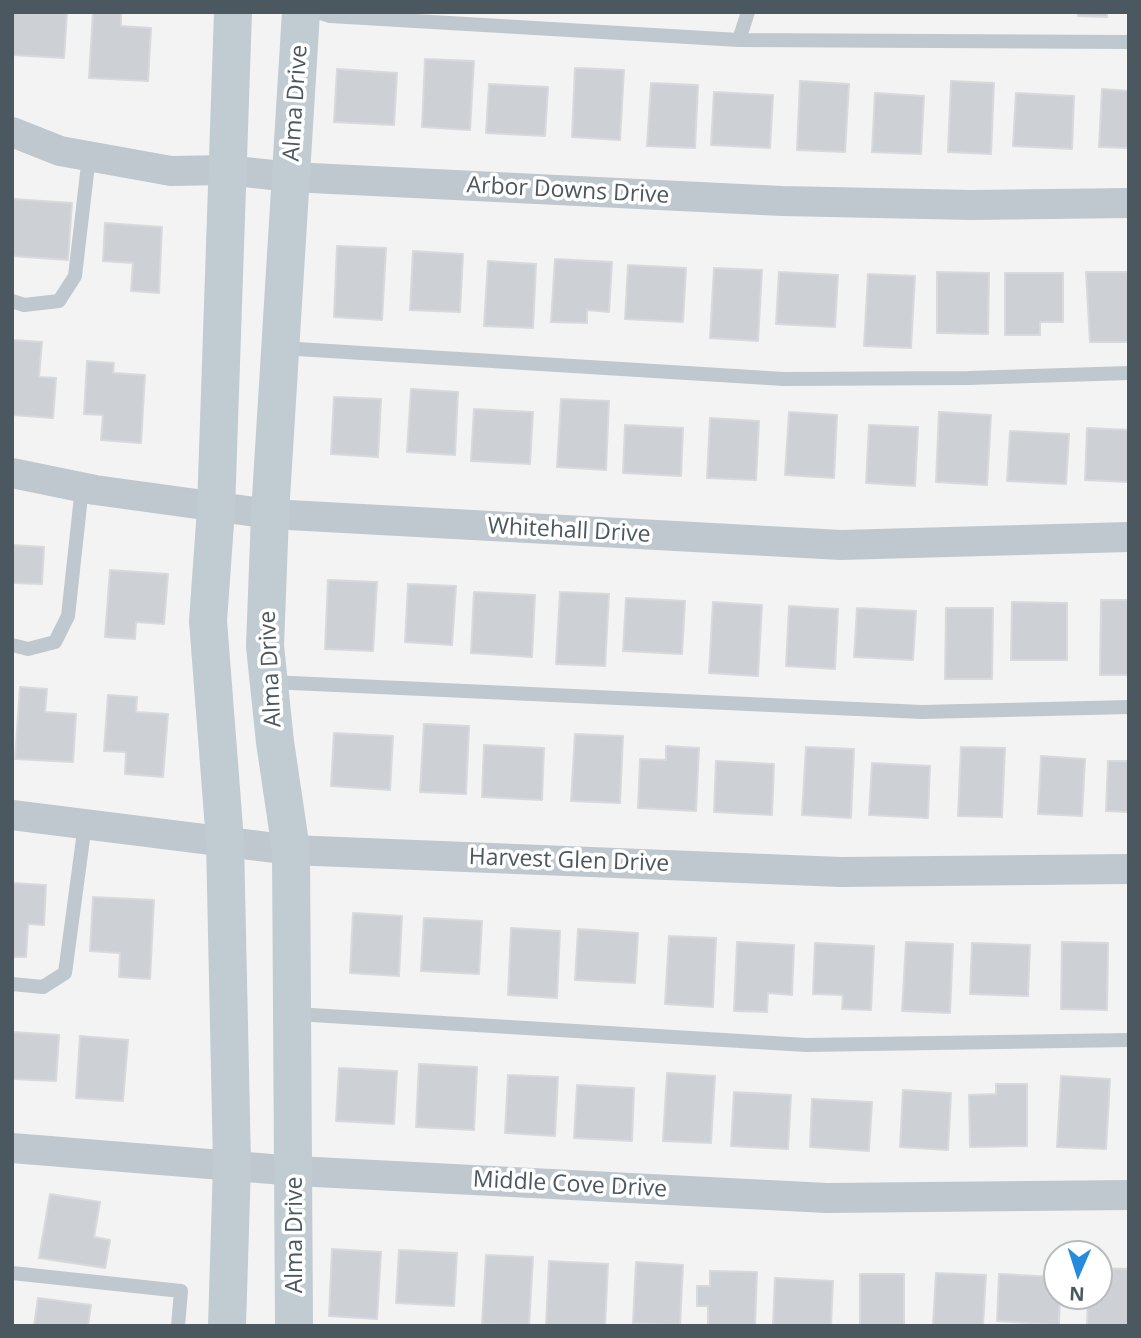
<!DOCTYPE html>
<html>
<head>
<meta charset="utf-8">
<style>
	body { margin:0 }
	#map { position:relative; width:1141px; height:1338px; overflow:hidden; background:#f4f3f3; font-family:"Open Sans",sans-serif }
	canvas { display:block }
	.frame { position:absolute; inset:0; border:14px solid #4b585f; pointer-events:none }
	.north { position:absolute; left:1043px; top:1240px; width:70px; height:70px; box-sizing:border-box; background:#fff; border:2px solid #b7bcbf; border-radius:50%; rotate:183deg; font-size:19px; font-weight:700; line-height:28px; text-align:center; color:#4b585f }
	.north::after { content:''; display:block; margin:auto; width:24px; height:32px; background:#258bdc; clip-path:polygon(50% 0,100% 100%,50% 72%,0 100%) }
</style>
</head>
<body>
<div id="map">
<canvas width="1141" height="1338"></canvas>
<div class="frame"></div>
<div class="north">N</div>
</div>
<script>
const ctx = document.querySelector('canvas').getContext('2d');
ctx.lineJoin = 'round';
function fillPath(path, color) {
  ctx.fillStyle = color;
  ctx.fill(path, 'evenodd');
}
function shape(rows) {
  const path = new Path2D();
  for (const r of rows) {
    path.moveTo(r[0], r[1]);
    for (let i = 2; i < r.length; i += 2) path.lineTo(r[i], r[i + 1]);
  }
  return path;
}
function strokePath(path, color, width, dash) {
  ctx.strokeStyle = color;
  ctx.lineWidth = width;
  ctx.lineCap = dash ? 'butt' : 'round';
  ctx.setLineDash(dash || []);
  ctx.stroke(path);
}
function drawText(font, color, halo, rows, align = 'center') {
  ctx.font = font + ' "Open Sans",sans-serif';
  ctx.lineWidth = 7;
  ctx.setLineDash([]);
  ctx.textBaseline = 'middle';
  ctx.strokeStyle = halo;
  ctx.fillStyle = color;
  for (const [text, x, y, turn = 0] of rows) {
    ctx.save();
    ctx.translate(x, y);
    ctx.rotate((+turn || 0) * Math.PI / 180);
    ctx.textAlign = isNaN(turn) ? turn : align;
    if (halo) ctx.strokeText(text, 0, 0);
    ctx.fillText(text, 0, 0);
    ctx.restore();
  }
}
const building = shape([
	[12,12,67,12,64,58,12,55,12,12],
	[93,12,121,12,121,26,151,28,148,81,89,78,93,12],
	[1078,12,1107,12,1107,17,1078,16,1078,12],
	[425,59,474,61,470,130,422,127,425,59],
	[575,68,624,70,620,140,572,137,575,68],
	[337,69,397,73,394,125,334,122,337,69],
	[800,81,849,84,845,152,797,150,800,81],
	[951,81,994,83,991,154,948,152,951,81],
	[651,83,698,85,695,148,647,146,651,83],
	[489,84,548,87,545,136,486,133,489,84],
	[1102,89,1129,91,1129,148,1099,147,1102,89],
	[714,92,773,95,770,148,711,145,714,92],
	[875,93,924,96,921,154,872,152,875,93],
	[1016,93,1074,96,1072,149,1013,146,1016,93],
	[13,199,72,203,68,260,12,256,13,199],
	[105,223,162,227,159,293,131,291,133,263,103,261,105,223],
	[337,246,386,248,382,320,334,317,337,246],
	[413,251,463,254,460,312,410,310,413,251],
	[555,259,612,262,609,312,587,310,587,323,551,322,555,259],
	[488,261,536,264,533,328,484,326,488,261],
	[628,265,686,268,683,322,625,319,628,265],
	[714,268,762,270,758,341,710,338,714,268],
	[779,272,838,275,835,327,776,324,779,272],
	[937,272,989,273,988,334,937,333,937,272],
	[1086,272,1129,272,1129,342,1090,342,1086,272],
	[1005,273,1063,273,1063,322,1040,322,1040,335,1005,335,1005,273],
	[868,274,915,276,911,348,864,346,868,274],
	[12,340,42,342,39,377,56,378,53,418,12,415,12,340],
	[87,361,114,363,113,373,145,375,141,443,101,440,103,415,84,414,87,361],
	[411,389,458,392,455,455,407,452,411,389],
	[334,397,381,399,378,457,331,454,334,397],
	[561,399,609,401,606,470,557,467,561,399],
	[474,409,533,412,530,464,471,461,474,409],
	[789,412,837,415,834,478,785,475,789,412],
	[939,412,991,415,987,485,936,482,939,412],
	[710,418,759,421,756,480,707,478,710,418],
	[625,425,683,428,681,476,623,473,625,425],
	[869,425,918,427,915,486,866,483,869,425],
	[1087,428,1129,430,1129,482,1085,480,1087,428],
	[1010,431,1069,434,1066,484,1007,481,1010,431],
	[12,545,44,547,42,584,12,583,12,545],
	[110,570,168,574,164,624,136,622,135,639,105,637,110,570],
	[328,580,377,582,373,651,325,649,328,580],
	[408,584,456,586,452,645,405,642,408,584],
	[474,592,535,595,532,657,471,653,474,592],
	[560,592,609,594,605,666,556,664,560,592],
	[626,598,685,601,682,654,623,651,626,598],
	[1101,600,1129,600,1129,675,1100,675,1101,600],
	[713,602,762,605,758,676,709,673,713,602],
	[1012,602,1067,603,1067,660,1011,660,1012,602],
	[789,606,838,609,835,669,786,666,789,606],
	[857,608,916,611,913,660,854,657,857,608],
	[946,608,993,608,992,679,945,679,946,608],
	[20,687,47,689,45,712,76,714,73,762,15,759,20,687],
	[108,695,137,697,136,712,168,714,163,777,125,774,126,752,104,751,108,695],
	[424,724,469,726,466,794,420,792,424,724],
	[334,733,393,736,390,790,331,786,334,733],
	[575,734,623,736,620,803,571,801,575,734],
	[484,745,544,748,542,800,482,797,484,745],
	[666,746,699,748,696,811,638,808,640,759,666,760,666,746],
	[806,747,854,749,851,818,802,815,806,747],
	[961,747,1005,748,1002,817,958,816,961,747],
	[1041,756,1085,759,1082,816,1038,814,1041,756],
	[716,761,774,764,772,815,714,812,716,761],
	[1108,761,1129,761,1129,812,1106,811,1108,761],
	[872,763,930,766,928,818,869,815,872,763],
	[12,883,46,885,44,925,28,924,26,957,12,957,12,883],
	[93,897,154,900,150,979,119,977,120,953,90,951,93,897],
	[353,913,402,916,399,976,350,973,353,913],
	[424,918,482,921,479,974,421,971,424,918],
	[511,928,560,931,557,998,508,995,511,928],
	[578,929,638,933,635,983,575,980,578,929],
	[669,936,716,938,713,1007,665,1004,669,936],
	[737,942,794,945,792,995,768,993,767,1012,734,1011,737,942],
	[906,942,953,944,950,1013,902,1011,906,942],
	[1062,942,1108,943,1107,1010,1061,1009,1062,942],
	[815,943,874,946,871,1010,842,1009,843,995,813,994,815,943],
	[972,943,1030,945,1028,996,970,994,972,943],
	[12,1032,59,1035,56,1081,12,1079,12,1032],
	[80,1036,128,1040,123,1101,76,1098,80,1036],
	[419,1064,477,1067,474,1130,416,1127,419,1064],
	[339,1068,397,1071,394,1124,336,1121,339,1068],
	[667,1073,715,1076,711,1143,663,1141,667,1073],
	[508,1075,558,1077,555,1136,505,1133,508,1075],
	[1061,1076,1110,1079,1106,1149,1057,1147,1061,1076],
	[996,1084,1027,1084,1027,1146,970,1147,969,1095,996,1094,996,1084],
	[577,1085,634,1088,632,1141,574,1138,577,1085],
	[903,1090,951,1093,948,1150,900,1147,903,1090],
	[734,1092,791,1095,788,1149,731,1146,734,1092],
	[812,1099,872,1102,869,1151,810,1147,812,1099],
	[50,1194,100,1202,94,1237,110,1240,105,1268,39,1258,50,1194],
	[332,1249,381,1252,377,1319,329,1316,332,1249],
	[399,1250,457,1253,454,1306,396,1303,399,1250],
	[486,1255,533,1257,529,1326,482,1324,486,1255],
	[549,1261,608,1264,605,1326,546,1326,549,1261],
	[636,1262,683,1265,680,1325,633,1323,636,1262],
	[1099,1268,1129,1269,1129,1326,1087,1326,1088,1296,1099,1296,1099,1268],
	[710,1271,757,1272,755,1326,708,1326,708,1306,697,1306,697,1286,710,1286,710,1271],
	[936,1273,986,1275,983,1326,933,1326,936,1273],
	[860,1274,904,1274,904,1326,860,1326,860,1274],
	[999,1274,1057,1277,1057,1296,1060,1296,1059,1325,997,1321,999,1274],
	[775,1278,833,1281,831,1326,773,1325,775,1278],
	[38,1298,91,1305,88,1326,34,1326,38,1298]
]);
fillPath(building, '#cdd0d4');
strokePath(building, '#d7d9dd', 2);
strokePath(shape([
	[318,12,330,16,739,40,1129,42],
	[739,40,748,12],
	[12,301,24,305,59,301,75,276,89,156],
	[281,348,784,379,968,378,1129,373],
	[12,645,28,649,55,642,68,616,82,487],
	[270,682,922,712,1129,707],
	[12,984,43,987,65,973,85,824],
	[295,1014,806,1045,1129,1040],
	[12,1273,181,1291,178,1326]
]), '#bfc8ce', 14);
strokePath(shape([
	[12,132,60,151,171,171,226,170,291,177,782,201,972,205,1129,203],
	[12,473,95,490,270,514,841,545,1129,537],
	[12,815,291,850,841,872,1129,869],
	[12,1148,296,1171,827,1198,1129,1195]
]), '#bfc8ce', 30);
strokePath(shape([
	[227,1326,232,1164,225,841,208,621,216,509,233,12],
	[294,1326,291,850,275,742,265,646,270,514,301,12]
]), '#c0cbd2', 38);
drawText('23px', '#4b585f', '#fff', [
	["Alma Drive",296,103,-86],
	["Arbor Downs Drive",568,191,3],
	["Whitehall Drive",569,531,3],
	["Alma Drive",271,669,-93],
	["Harvest Glen Drive",569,861,2],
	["Middle Cove Drive",570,1185,3],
	["Alma Drive",295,1235,-90]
]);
</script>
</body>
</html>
